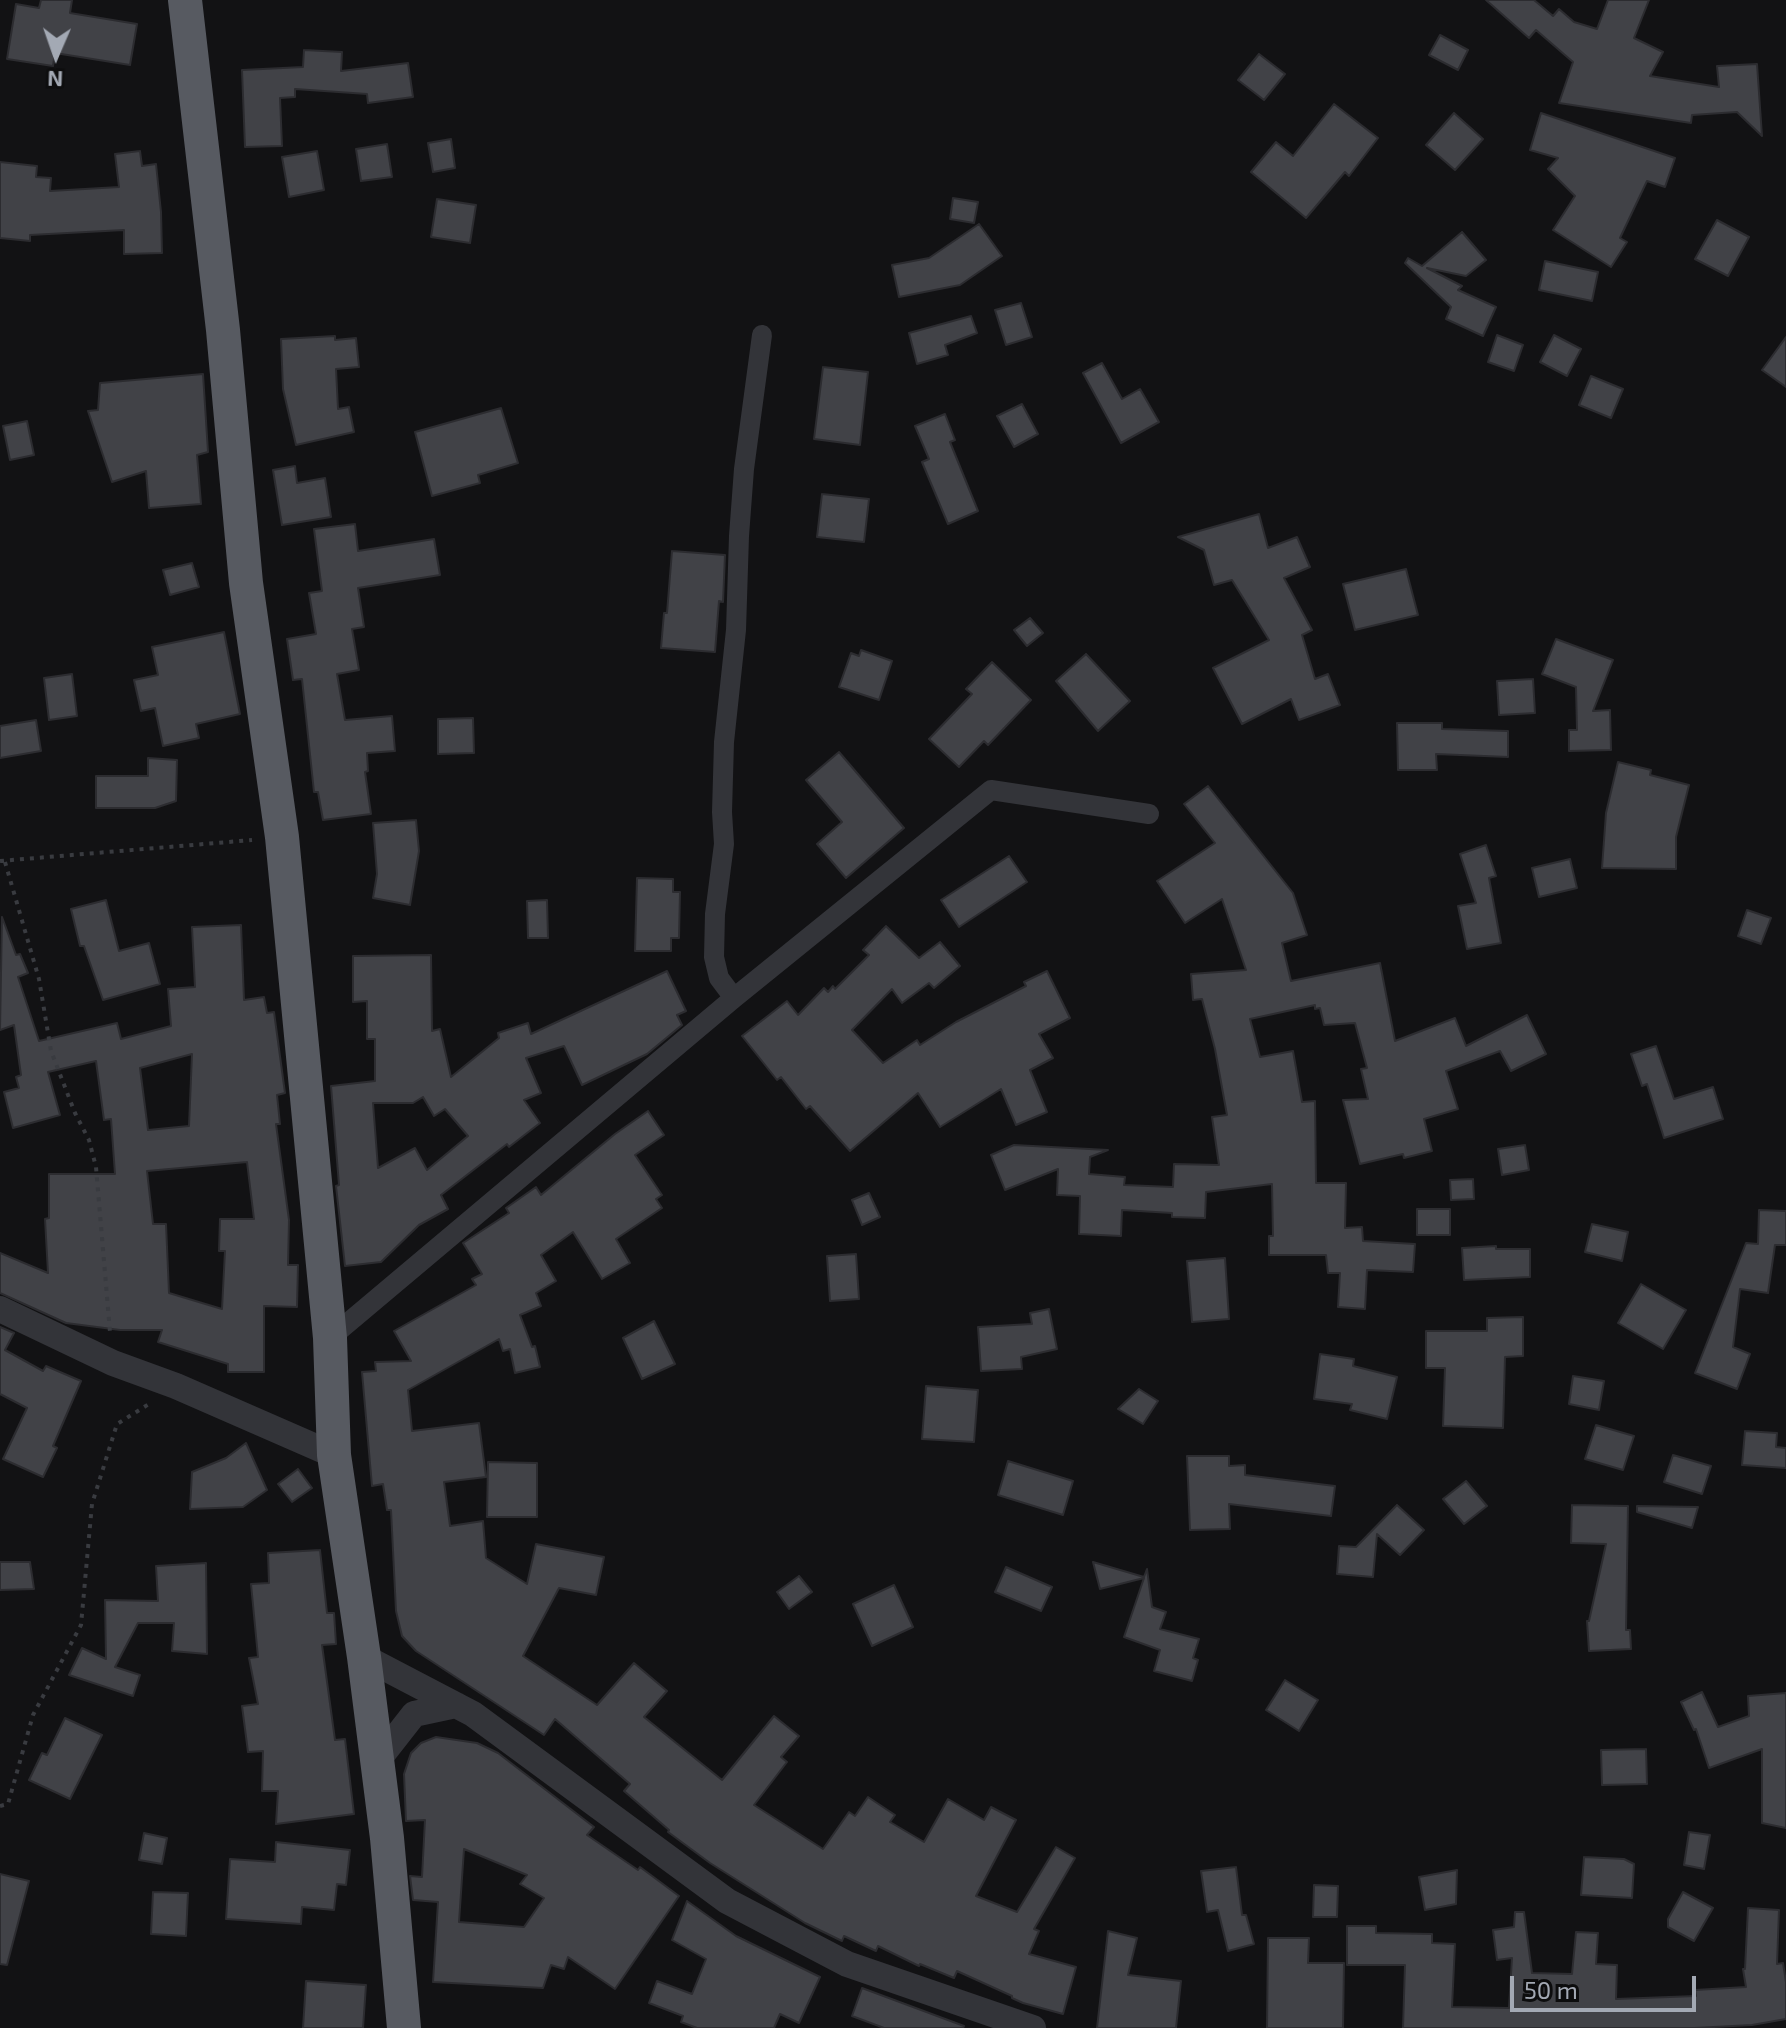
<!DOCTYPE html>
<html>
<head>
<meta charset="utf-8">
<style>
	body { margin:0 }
	#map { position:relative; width:1786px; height:2028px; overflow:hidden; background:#121214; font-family:"Exo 2",sans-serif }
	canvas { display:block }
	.north { position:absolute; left:16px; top:16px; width:80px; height:80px; -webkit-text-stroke:6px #0d0d0e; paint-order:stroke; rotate:182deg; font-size:22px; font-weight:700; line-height:32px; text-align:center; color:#a3a9b4 }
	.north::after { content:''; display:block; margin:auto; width:28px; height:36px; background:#a3a9b4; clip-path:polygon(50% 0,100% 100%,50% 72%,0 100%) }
	.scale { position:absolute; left:1510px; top:1976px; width:186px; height:36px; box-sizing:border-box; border:4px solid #a3a9b4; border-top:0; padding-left:10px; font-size:24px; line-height:28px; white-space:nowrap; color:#a3a9b4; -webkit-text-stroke:6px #0d0d0e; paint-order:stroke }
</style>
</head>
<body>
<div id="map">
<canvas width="1786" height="2028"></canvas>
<div class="north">N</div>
<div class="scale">50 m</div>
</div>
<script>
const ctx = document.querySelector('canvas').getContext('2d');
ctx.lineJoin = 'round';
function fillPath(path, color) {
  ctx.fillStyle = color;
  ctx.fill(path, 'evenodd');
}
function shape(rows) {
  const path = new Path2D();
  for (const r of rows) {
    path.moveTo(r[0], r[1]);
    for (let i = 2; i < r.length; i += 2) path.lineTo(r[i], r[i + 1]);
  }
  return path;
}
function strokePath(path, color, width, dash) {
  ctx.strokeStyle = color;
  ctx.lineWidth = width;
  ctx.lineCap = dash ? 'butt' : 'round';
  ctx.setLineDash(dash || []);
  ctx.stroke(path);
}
const building = shape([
	[41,0,72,0,70,13,137,24,130,65,55,53,53,66,7,59,16,4,39,8,41,0],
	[1486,0,1534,0,1553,16,1559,9,1574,22,1597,29,1608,0,1649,0,1634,38,1663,52,1650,76,1719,87,1717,66,1757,64,1762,136,1737,112,1692,115,1691,123,1559,103,1573,62,1536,30,1529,38,1486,0],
	[1440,35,1468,50,1458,70,1429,55,1440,35],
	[304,50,342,52,341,71,408,63,413,97,368,103,367,94,295,89,295,97,280,98,282,146,245,147,242,70,303,67,304,50],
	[1259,54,1285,74,1264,100,1238,80,1259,54],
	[1334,104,1378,138,1349,176,1345,172,1306,218,1251,172,1276,142,1293,156,1334,104],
	[1454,113,1483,139,1455,170,1426,145,1454,113],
	[1541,113,1675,158,1665,187,1647,181,1620,238,1627,242,1611,267,1553,230,1575,196,1548,169,1558,158,1530,150,1541,113],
	[451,139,455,168,433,172,428,143,451,139],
	[387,144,392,177,361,181,356,149,387,144],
	[140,151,142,166,156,164,161,212,162,253,124,254,124,230,30,235,30,241,0,238,0,162,37,166,36,177,51,178,50,191,119,187,115,154,140,151],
	[317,151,324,190,289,197,282,157,317,151],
	[953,198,978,202,974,223,950,219,953,198],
	[437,199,476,205,470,243,431,237,437,199],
	[1717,220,1749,237,1728,276,1695,259,1717,220],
	[979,224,1002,256,960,285,899,297,892,265,929,258,979,224],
	[1462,232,1486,260,1466,276,1427,268,1462,286,1458,290,1496,307,1483,336,1446,319,1451,307,1405,263,1408,258,1422,266,1462,232],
	[1545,261,1598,272,1592,301,1539,290,1545,261],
	[1021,303,1032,337,1006,345,995,310,1021,303],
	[971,316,977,333,945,345,948,355,917,364,909,333,971,316],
	[1497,335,1523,345,1514,371,1488,362,1497,335],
	[1554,335,1581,349,1567,376,1540,362,1554,335],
	[335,336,335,340,356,338,359,367,336,369,338,409,349,407,354,432,296,445,283,389,281,339,335,336],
	[1786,337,1786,387,1762,370,1786,337],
	[1102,363,1122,399,1140,389,1159,422,1121,443,1083,373,1102,363],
	[823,367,868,372,860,445,814,439,823,367],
	[203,374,208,452,197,455,201,504,149,508,146,471,112,482,88,411,98,410,100,383,203,374],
	[1591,376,1623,389,1611,418,1579,405,1591,376],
	[1022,404,1038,434,1014,447,997,416,1022,404],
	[501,408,518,463,478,475,480,483,432,496,415,432,501,408],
	[945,414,955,440,950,442,978,511,948,524,922,462,929,459,915,426,945,414],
	[27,421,34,455,10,460,3,426,27,421],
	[295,466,297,483,325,478,331,517,282,525,273,470,295,466],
	[822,494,869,499,864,542,817,537,822,494],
	[1259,514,1268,548,1297,537,1310,567,1284,578,1312,630,1302,635,1315,679,1328,674,1340,705,1299,720,1291,699,1242,724,1213,668,1269,640,1232,580,1214,585,1204,550,1178,537,1259,514],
	[355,524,358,551,434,539,440,575,358,588,364,627,352,629,359,670,337,674,345,720,392,716,395,751,367,753,368,771,365,772,371,814,323,820,318,792,314,792,302,679,293,680,287,639,316,634,309,593,322,591,314,529,355,524],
	[672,551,725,555,723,602,719,601,715,652,661,648,664,613,667,613,672,551],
	[192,563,199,587,170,595,163,570,192,563],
	[1406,569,1418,615,1355,630,1343,584,1406,569],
	[1030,618,1043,633,1027,646,1014,630,1030,618],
	[224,632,240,714,196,724,199,738,163,746,155,708,141,711,134,680,158,675,152,647,224,632],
	[1556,639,1613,660,1593,711,1610,710,1611,750,1569,751,1569,730,1577,730,1576,687,1542,674,1556,639],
	[861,650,892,661,879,700,839,687,851,653,859,656,861,650],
	[1086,654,1130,701,1098,731,1056,681,1086,654],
	[992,662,1031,700,988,745,984,741,959,767,929,739,972,694,966,689,992,662],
	[72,674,77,716,49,720,44,678,72,674],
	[1533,679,1535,713,1499,715,1497,681,1533,679],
	[473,718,474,753,438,754,438,719,473,718],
	[36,720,41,751,0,758,0,726,36,720],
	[1397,723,1442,723,1442,729,1508,731,1508,757,1436,754,1437,770,1398,770,1397,723],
	[839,752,904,828,846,878,817,844,842,822,806,780,839,752],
	[148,758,177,760,176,801,155,808,96,808,96,776,148,776,148,758],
	[1618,762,1651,770,1650,775,1689,785,1676,837,1676,869,1602,868,1606,813,1618,762],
	[1208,786,1293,893,1307,935,1282,943,1291,981,1380,963,1395,1041,1455,1018,1466,1046,1527,1015,1546,1054,1511,1071,1500,1051,1446,1071,1458,1109,1424,1119,1432,1151,1404,1158,1403,1154,1360,1164,1343,1100,1368,1099,1361,1069,1367,1068,1355,1023,1324,1025,1320,1008,1315,1009,1315,1005,1250,1019,1260,1057,1293,1051,1302,1102,1315,1101,1316,1183,1346,1183,1345,1228,1362,1227,1363,1241,1415,1244,1413,1272,1367,1270,1365,1309,1338,1307,1340,1273,1328,1273,1326,1255,1269,1255,1269,1236,1273,1236,1272,1184,1206,1192,1205,1218,1172,1217,1172,1213,1122,1210,1121,1236,1079,1234,1080,1196,1057,1195,1058,1169,1005,1190,991,1155,1014,1145,1108,1150,1090,1157,1089,1174,1125,1177,1124,1185,1173,1187,1174,1164,1219,1165,1212,1117,1227,1115,1215,1049,1202,999,1193,1000,1191,974,1246,970,1222,899,1185,923,1157,881,1215,843,1184,804,1208,786],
	[416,820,419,851,410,905,373,898,377,874,373,823,416,820],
	[1486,845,1496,876,1489,878,1501,943,1467,949,1458,906,1476,903,1460,854,1486,845],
	[1009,856,1027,882,959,927,941,900,1009,856],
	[1570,859,1577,888,1539,897,1532,868,1570,859],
	[637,878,673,879,673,892,680,892,679,938,671,938,671,951,635,951,637,878],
	[106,900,119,951,149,943,160,984,103,1000,84,946,80,946,71,909,106,900],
	[547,900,548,938,528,938,527,901,547,900],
	[1747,910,1771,918,1761,944,1738,936,1747,910],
	[2,917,16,955,20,954,28,973,18,977,39,1041,117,1023,121,1039,171,1026,168,989,195,987,192,927,241,925,244,1000,264,997,267,1013,274,1012,285,1093,277,1095,280,1124,276,1124,289,1220,288,1265,298,1265,297,1307,264,1306,264,1372,228,1372,228,1364,158,1342,162,1330,120,1330,66,1323,0,1293,0,1253,48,1273,45,1219,49,1218,49,1174,115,1174,111,1119,104,1120,96,1061,48,1072,60,1115,13,1128,4,1092,19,1088,16,1077,21,1075,14,1025,0,1030,2,917],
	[192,1054,189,1126,148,1130,140,1068,192,1054],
	[247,1162,254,1219,220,1219,219,1251,225,1251,222,1309,169,1293,166,1224,153,1224,147,1171,247,1162],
	[886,926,919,958,940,942,960,966,934,988,929,983,902,1003,892,989,852,1030,883,1063,917,1040,920,1045,956,1022,1026,986,1024,982,1047,971,1070,1018,1039,1034,1053,1058,1030,1070,1047,1112,1016,1125,1001,1089,940,1127,918,1093,850,1151,810,1106,806,1109,781,1077,777,1080,742,1036,787,1001,798,1015,824,988,828,992,833,986,835,989,869,955,863,950,886,926],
	[431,955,432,1031,440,1029,451,1077,499,1038,498,1033,528,1023,531,1034,667,971,686,1011,677,1015,682,1025,647,1054,582,1085,564,1046,526,1058,541,1093,524,1100,540,1123,509,1147,507,1144,441,1195,448,1209,419,1225,381,1262,345,1266,336,1186,339,1185,331,1086,375,1081,375,1039,367,1039,367,1001,353,1002,353,956,431,955],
	[423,1097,434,1116,445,1109,468,1136,427,1170,415,1148,378,1168,373,1103,413,1103,423,1097],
	[1656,1046,1674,1099,1713,1087,1723,1119,1664,1138,1647,1084,1642,1086,1631,1054,1656,1046],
	[648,1111,664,1135,635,1155,662,1195,656,1199,662,1208,616,1239,630,1263,602,1279,573,1232,541,1255,556,1281,536,1293,541,1306,520,1315,532,1347,535,1346,540,1367,515,1373,510,1349,503,1351,499,1339,408,1390,412,1431,479,1423,486,1477,444,1482,450,1526,483,1521,486,1558,527,1584,536,1544,604,1557,596,1595,559,1588,523,1656,597,1705,634,1663,667,1691,644,1717,722,1780,774,1716,799,1736,781,1757,787,1762,754,1805,823,1849,849,1812,855,1816,868,1797,895,1815,890,1822,924,1842,948,1799,984,1820,991,1807,1016,1820,976,1896,1017,1912,1056,1847,1075,1858,1034,1929,1039,1931,1029,1954,1076,1967,1063,2014,1023,2003,1012,1998,1012,1996,957,1971,954,1978,920,1964,919,1966,878,1946,876,1951,844,1936,842,1941,805,1923,710,1863,668,1832,669,1830,624,1791,630,1784,555,1719,544,1735,416,1651,402,1636,396,1611,391,1510,387,1510,383,1484,372,1486,362,1372,376,1371,375,1362,411,1361,394,1331,476,1285,472,1279,482,1274,463,1243,509,1213,506,1208,536,1187,541,1195,615,1134,648,1111],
	[1525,1145,1529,1170,1502,1175,1498,1149,1525,1145],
	[1473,1179,1474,1199,1451,1200,1450,1180,1473,1179],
	[869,1193,880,1217,862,1225,852,1200,869,1193],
	[1417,1209,1450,1209,1450,1235,1417,1235,1417,1209],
	[1759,1210,1786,1211,1786,1245,1775,1245,1768,1293,1740,1289,1733,1347,1750,1354,1737,1389,1695,1373,1746,1243,1758,1244,1759,1210],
	[1592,1224,1628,1232,1622,1261,1585,1252,1592,1224],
	[1496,1246,1496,1249,1530,1249,1530,1277,1464,1280,1462,1248,1496,1246],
	[856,1254,859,1299,830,1301,827,1256,856,1254],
	[1225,1258,1229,1319,1192,1322,1187,1261,1225,1258],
	[1641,1284,1686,1310,1663,1349,1618,1323,1641,1284],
	[1049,1309,1057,1349,1021,1357,1022,1369,981,1371,978,1327,1032,1324,1030,1313,1049,1309],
	[1523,1317,1523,1356,1505,1357,1503,1428,1443,1426,1445,1368,1426,1368,1426,1331,1487,1331,1487,1318,1523,1317],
	[654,1321,675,1364,642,1379,623,1338,654,1321],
	[0,1327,14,1333,5,1350,43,1371,46,1366,81,1381,53,1446,57,1448,43,1477,3,1459,27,1408,0,1394,0,1327],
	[1320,1354,1354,1359,1353,1366,1397,1377,1387,1419,1350,1410,1352,1404,1314,1399,1320,1354],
	[1573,1376,1604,1381,1599,1410,1569,1404,1573,1376],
	[926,1386,978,1390,974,1442,922,1439,926,1386],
	[1139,1389,1158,1401,1143,1424,1118,1409,1139,1389],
	[1596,1425,1634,1436,1623,1470,1585,1459,1596,1425],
	[1745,1431,1777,1433,1776,1447,1786,1448,1786,1468,1742,1465,1745,1431],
	[246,1443,267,1490,243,1507,190,1509,192,1472,226,1458,246,1443],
	[1673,1455,1711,1466,1702,1494,1664,1482,1673,1455],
	[1187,1456,1229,1456,1229,1466,1245,1465,1245,1475,1335,1486,1331,1516,1229,1504,1230,1529,1190,1530,1187,1456],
	[1008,1461,1073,1481,1063,1515,998,1495,1008,1461],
	[488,1462,537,1463,537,1517,487,1517,488,1462],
	[298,1469,312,1488,292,1502,278,1484,298,1469],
	[1466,1481,1487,1506,1464,1524,1443,1499,1466,1481],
	[1397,1505,1424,1530,1400,1555,1377,1534,1373,1577,1337,1574,1339,1546,1356,1547,1397,1505],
	[1572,1505,1628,1506,1626,1630,1630,1630,1631,1649,1589,1651,1587,1621,1589,1621,1606,1544,1571,1543,1572,1505],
	[1637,1506,1698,1507,1692,1528,1637,1512,1637,1506],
	[320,1550,327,1613,334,1613,336,1644,322,1645,335,1740,345,1739,354,1814,276,1824,278,1791,262,1791,263,1751,248,1752,242,1706,258,1704,249,1658,258,1657,251,1584,269,1583,268,1553,320,1550],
	[0,1562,30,1562,34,1589,0,1590,0,1562],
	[1093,1562,1144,1577,1147,1569,1152,1607,1166,1612,1160,1629,1199,1639,1193,1658,1198,1660,1192,1681,1154,1671,1160,1650,1124,1637,1144,1578,1100,1589,1093,1562],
	[206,1563,207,1654,172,1651,174,1623,138,1623,115,1667,140,1675,133,1696,69,1675,82,1648,106,1659,105,1600,158,1601,156,1566,206,1563],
	[1006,1567,1052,1587,1041,1611,995,1592,1006,1567],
	[799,1576,812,1592,789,1609,777,1592,799,1576],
	[894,1585,913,1627,872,1646,853,1604,894,1585],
	[1285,1680,1318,1700,1299,1731,1266,1710,1285,1680],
	[1702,1692,1718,1727,1749,1716,1748,1696,1786,1693,1786,1828,1762,1823,1762,1749,1709,1768,1696,1729,1694,1730,1681,1702,1702,1692],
	[65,1718,102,1735,70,1799,29,1780,42,1753,47,1755,65,1718],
	[436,1737,477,1743,498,1753,594,1827,587,1835,638,1870,640,1867,679,1896,615,1989,568,1957,564,1969,551,1965,543,1988,433,1982,438,1902,413,1900,410,1876,422,1877,425,1820,406,1821,404,1774,411,1753,421,1743,436,1737],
	[464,1849,527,1875,520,1884,544,1898,524,1927,459,1922,464,1849],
	[1646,1749,1647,1784,1602,1785,1601,1750,1646,1749],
	[1689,1832,1710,1835,1704,1869,1684,1865,1689,1832],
	[144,1833,167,1838,162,1864,139,1860,144,1833],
	[276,1842,350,1850,346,1885,337,1884,334,1910,302,1907,301,1924,226,1919,230,1859,275,1862,276,1842],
	[1584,1857,1624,1859,1634,1864,1632,1898,1581,1895,1584,1857],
	[1236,1867,1242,1915,1246,1915,1254,1944,1228,1951,1218,1910,1207,1912,1201,1871,1236,1867],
	[1457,1870,1456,1904,1425,1910,1419,1877,1457,1870],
	[0,1874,29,1881,7,1965,0,1964,0,1874],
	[1314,1885,1338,1886,1337,1917,1313,1917,1314,1885],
	[153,1892,188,1893,186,1936,151,1934,153,1892],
	[1683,1892,1713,1908,1694,1941,1668,1927,1668,1919,1683,1892],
	[687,1901,736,1936,820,1977,799,2023,780,2014,774,2028,697,2028,681,2022,683,2016,649,2003,657,1981,692,1994,706,1959,672,1940,687,1901],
	[1748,1908,1779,1910,1777,1964,1783,1963,1786,1982,1786,2019,1752,2025,1695,2028,1403,2028,1405,1965,1347,1965,1347,1926,1376,1926,1376,1933,1432,1934,1432,1943,1455,1944,1452,2007,1509,2008,1512,1958,1497,1960,1493,1930,1514,1927,1515,1912,1524,1912,1532,1973,1572,1974,1576,1932,1598,1933,1596,1964,1617,1965,1616,1999,1696,1996,1695,1990,1746,1987,1743,1969,1745,1969,1748,1908],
	[1108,1931,1137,1938,1128,1975,1181,1981,1176,2028,1097,2028,1108,1931],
	[1268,1938,1309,1938,1308,1963,1344,1963,1343,2028,1267,2028,1268,1938],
	[306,1981,366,1985,363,2028,303,2028,306,1981],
	[862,1988,964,2026,963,2028,884,2028,852,2016,862,1988]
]);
fillPath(building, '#414247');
strokePath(building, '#2c2c30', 2);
strokePath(shape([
	[0,861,252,840],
	[5,862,39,979,51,1051,75,1113,89,1140,96,1167,110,1332],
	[0,1806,8,1804,33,1715,81,1625,92,1504,117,1424,149,1404]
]), '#393b40', 4, [4, 6]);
strokePath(shape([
	[734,998,719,978,714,957,715,914,724,844,722,812,724,742,736,630,739,536,744,469,762,335],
	[330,1338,734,998,991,790,1149,814]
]), '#333439', 20);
strokePath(shape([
	[0,1309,113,1363,176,1386,334,1455],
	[364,1657,473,1714,727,1901,847,1964,1033,2028],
	[378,1760,414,1714,456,1705]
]), '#333439', 26);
strokePath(shape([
	[185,0,223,330,246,583,282,837,330,1338,334,1455,364,1657,387,1838,404,2028]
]), '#575a61', 34);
</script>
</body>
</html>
